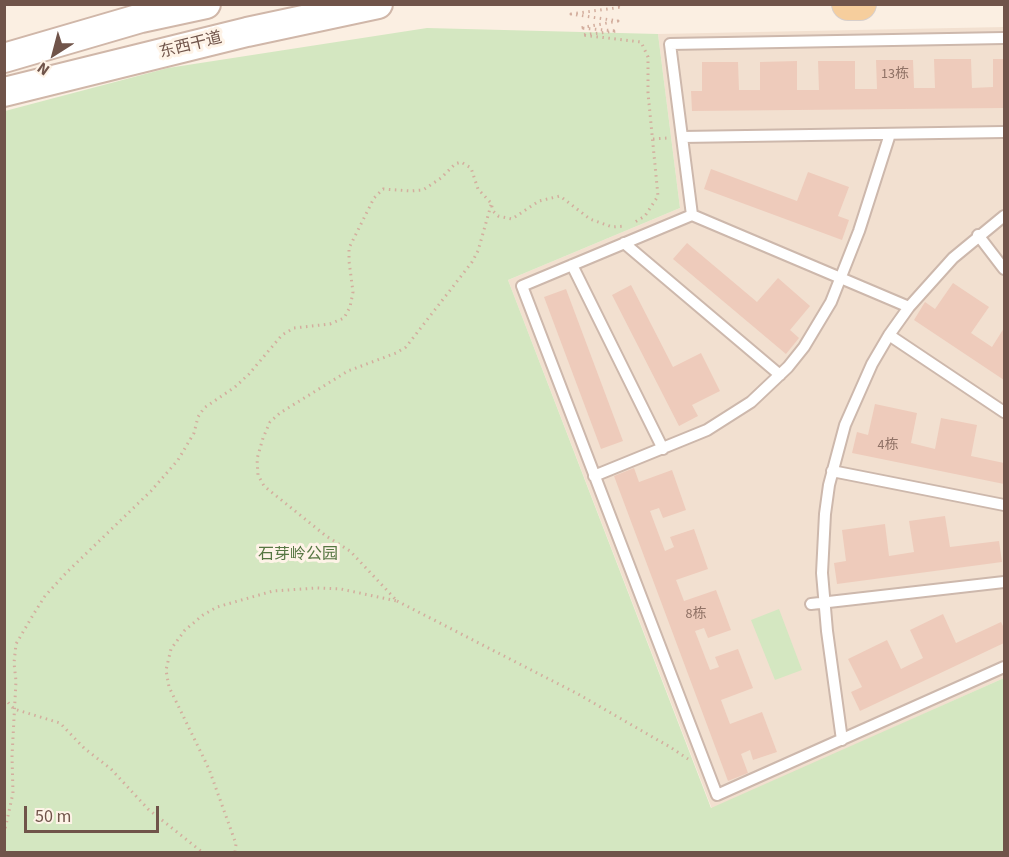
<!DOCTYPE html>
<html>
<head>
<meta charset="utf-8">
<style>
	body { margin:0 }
	#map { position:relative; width:1009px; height:857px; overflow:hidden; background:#fbefe2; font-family:"Source Sans 3",sans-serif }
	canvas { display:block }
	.frame { position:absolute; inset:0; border:6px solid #70544a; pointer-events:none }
	.north { position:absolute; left:24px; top:24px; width:60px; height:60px; -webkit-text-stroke:4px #fef3e7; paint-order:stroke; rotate:216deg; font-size:16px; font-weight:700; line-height:24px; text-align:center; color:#70544a }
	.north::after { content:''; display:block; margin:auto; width:21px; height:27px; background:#70544a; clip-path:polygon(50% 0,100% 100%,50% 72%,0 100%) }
	.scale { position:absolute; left:24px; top:806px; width:135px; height:27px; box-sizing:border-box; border:3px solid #70544a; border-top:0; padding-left:8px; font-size:18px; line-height:21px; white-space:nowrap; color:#70544a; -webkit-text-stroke:4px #fef3e7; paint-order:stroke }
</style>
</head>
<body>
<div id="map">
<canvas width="1009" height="857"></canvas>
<div class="frame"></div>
<div class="north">N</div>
<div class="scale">50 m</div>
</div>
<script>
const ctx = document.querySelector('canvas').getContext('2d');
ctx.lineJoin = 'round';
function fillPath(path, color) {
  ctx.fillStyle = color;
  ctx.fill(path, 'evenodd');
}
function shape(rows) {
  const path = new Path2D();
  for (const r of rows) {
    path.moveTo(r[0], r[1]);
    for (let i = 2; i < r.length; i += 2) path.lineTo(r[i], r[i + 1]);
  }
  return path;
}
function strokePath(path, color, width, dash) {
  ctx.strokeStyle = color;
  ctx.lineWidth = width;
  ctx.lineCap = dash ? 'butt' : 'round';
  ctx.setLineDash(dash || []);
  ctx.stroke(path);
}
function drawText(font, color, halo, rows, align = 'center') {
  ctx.font = font + ' "Source Sans 3","Noto Sans SC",sans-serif';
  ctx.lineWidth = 6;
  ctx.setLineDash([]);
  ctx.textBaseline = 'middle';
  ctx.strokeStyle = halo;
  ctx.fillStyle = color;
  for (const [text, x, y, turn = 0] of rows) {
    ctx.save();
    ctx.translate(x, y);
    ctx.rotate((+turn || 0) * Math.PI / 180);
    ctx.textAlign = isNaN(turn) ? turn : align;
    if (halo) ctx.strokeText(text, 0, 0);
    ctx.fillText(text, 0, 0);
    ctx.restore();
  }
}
fillPath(shape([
	[1004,27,1004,678,712,809,508,280,680,208,658,34]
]), '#f2e0d0');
fillPath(shape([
	[427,28,658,34,680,208,508,280,711,808,1004,678,1004,852,5,852,5,111,168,68],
	[779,609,802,670,775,680,751,620]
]), '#d4e7c1');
fillPath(shape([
	[934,59,971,59,972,88,993,87,993,59,1004,59,1004,108,692,111,691,91,702,91,702,62,738,62,739,90,760,90,760,62,797,61,797,90,819,90,818,61,855,61,855,89,877,89,876,60,913,60,914,88,935,88],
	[711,169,797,201,808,172,849,187,838,216,849,220,842,240,704,189],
	[687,243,757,302,778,278,810,306,790,330,799,338,786,354,673,259],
	[953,283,989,307,971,333,992,347,1004,328,1004,380,914,320,925,302,935,309],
	[631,285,673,367,701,353,720,391,692,405,698,416,679,426,612,295],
	[566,289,623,441,601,449,544,297],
	[875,404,917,413,911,443,935,449,941,418,977,425,971,456,1004,463,1004,484,852,453,857,432,868,435],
	[634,468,639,482,672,470,686,510,663,518,659,508,650,511,665,551,674,547,670,537,694,529,708,569,676,580,684,601,716,590,731,630,708,638,704,628,695,631,710,670,719,667,715,657,738,649,753,688,721,700,730,724,762,712,777,752,753,760,750,750,741,754,748,773,728,781,614,476],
	[945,516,950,547,999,541,1002,562,837,584,834,563,846,561,842,530,885,524,889,556,914,552,909,521],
	[943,614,956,643,1001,622,1004,628,1004,643,860,711,851,692,862,687,848,659,887,640,901,669,923,658,910,630]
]), '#eecbbb');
const lane = shape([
	[1004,38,670,44,692,215,522,286,717,795,1004,667],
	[682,137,1004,132],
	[692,215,909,307],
	[978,235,1004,269],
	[624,243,780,375],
	[572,265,663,449],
	[889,335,1004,412],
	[832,471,1004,505],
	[594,476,707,430,751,402,788,367,804,347,831,302,859,231,890,134],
	[811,604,1004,582],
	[842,740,827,631,822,573,825,514,829,485,845,425,872,364,889,335,909,307,953,258,1004,216]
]);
const secondary = shape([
	[4,58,141,18,206,4],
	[4,92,247,32,378,4]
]);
const primary = shape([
	[848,4,860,4]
]);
strokePath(lane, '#cdb8ac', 14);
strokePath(secondary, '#d0b7a9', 32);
strokePath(primary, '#d7cfcc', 34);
strokePath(shape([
	[613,4,622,7,571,14,618,21,580,28,617,31,582,35,641,42,648,57,648,93,658,196,645,216,635,222],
	[653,139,668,138],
	[397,601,578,694,670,747,688,759],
	[4,698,14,709,60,723,84,748,111,769,148,809,202,852],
	[4,834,13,793,12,756,16,681,14,663,16,644,33,615,45,596,66,573,151,491,178,460,194,433,198,417,204,408,235,387,249,374,282,335,294,328,330,324,344,318,350,307,353,292,349,261,349,248,374,198,383,189,411,191,423,190,441,178,455,164,461,162,471,168,478,189,491,203,493,211,498,216,512,219,539,201,560,196,590,219,612,227,626,226],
	[235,852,236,844,209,769,169,687,166,670,171,649,185,630,203,615,217,607,273,591,317,588,341,589,397,601,350,551,326,536,264,486,258,475,257,459,263,438,270,422,280,413,348,371,396,353,406,347,472,262,478,251,491,205]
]), '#d3ae9e', 3, [1.5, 4.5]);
strokePath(lane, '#fff', 10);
strokePath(secondary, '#fff', 28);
strokePath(primary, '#f6ce9d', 32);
drawText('14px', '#907266', null, [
	["13栋",895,75],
	["4栋",888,446],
	["8栋",696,615]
]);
drawText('16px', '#70544a', '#fef3e7', [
	["东西干道",191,46,-14]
]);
drawText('16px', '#567642', '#fef3e7', [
	["石芽岭公园",298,555]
]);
</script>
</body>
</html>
